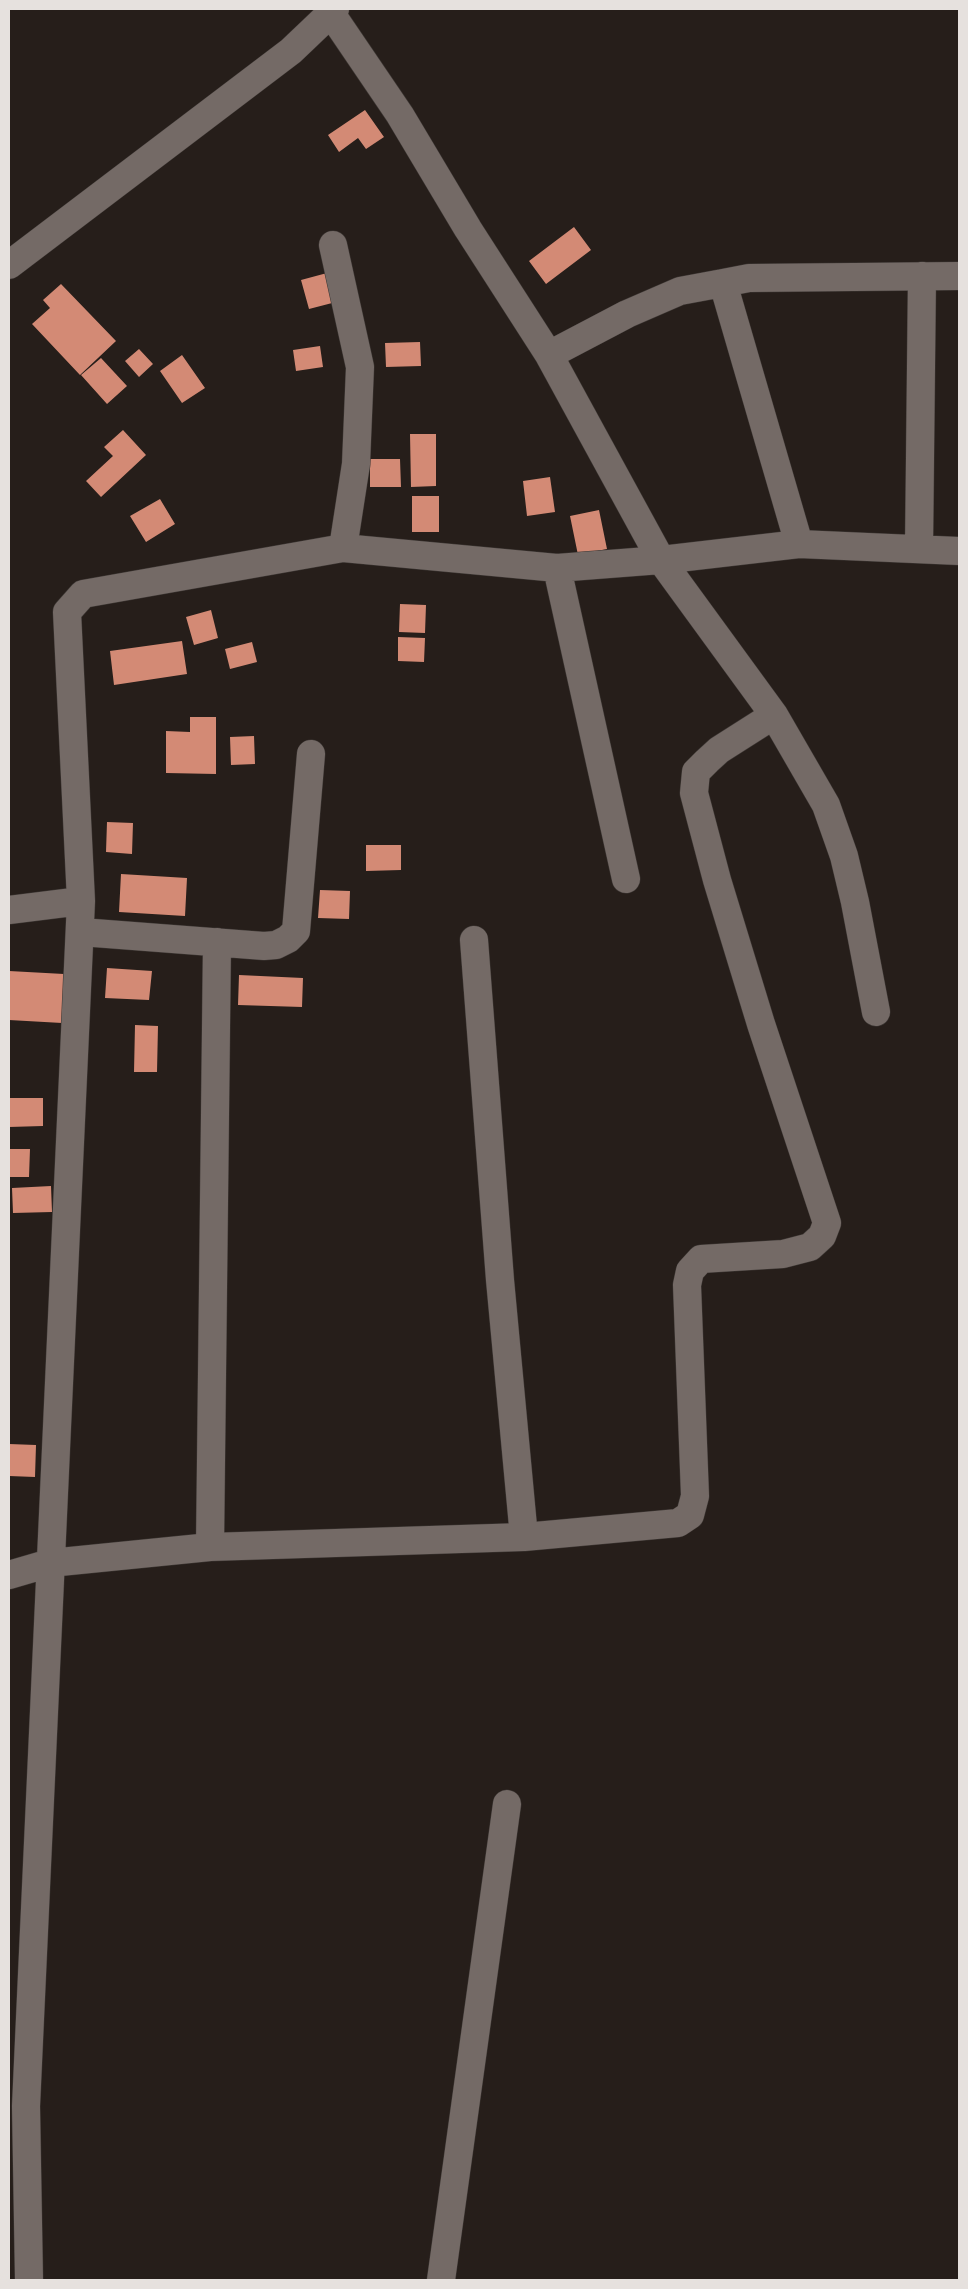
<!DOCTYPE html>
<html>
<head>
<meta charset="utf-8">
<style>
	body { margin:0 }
	#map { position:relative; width:968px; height:2289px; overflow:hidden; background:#261e1a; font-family:"Space Grotesk",sans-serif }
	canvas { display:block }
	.frame { position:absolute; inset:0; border:10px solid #e6e1de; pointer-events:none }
</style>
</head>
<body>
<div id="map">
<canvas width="968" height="2289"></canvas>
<div class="frame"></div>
</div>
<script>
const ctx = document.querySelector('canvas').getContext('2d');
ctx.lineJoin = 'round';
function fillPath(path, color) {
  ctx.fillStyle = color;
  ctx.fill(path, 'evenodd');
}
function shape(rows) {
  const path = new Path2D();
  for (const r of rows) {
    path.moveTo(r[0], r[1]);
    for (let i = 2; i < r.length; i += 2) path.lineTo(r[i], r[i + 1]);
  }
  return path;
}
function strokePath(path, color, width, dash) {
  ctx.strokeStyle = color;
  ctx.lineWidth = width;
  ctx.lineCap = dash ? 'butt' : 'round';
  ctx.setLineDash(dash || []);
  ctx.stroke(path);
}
fillPath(shape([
	[365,110,384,137,366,149,358,138,339,152,328,135],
	[574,227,591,250,546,284,529,261],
	[327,273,336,302,309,309,301,280],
	[61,284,116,341,80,375,32,324,50,308,43,300],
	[420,342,421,366,386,367,385,343],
	[320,346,323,367,296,371,293,350],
	[139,349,153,364,139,377,125,361],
	[182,355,205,388,182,403,160,371],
	[101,358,127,386,107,404,81,375],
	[123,430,146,455,101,497,86,481,113,456,104,447],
	[410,434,436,434,436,486,411,487],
	[370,459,400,459,401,487,370,487],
	[550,477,555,512,527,516,523,481],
	[412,496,439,496,439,532,412,532],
	[160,499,175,524,146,542,130,516],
	[599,510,607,549,578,555,570,516],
	[400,604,426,605,425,633,399,632],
	[211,610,218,638,194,645,186,617],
	[398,637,425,638,424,662,398,661],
	[182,641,187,674,114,685,110,651],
	[252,642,257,662,230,669,225,649],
	[190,717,216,717,216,774,166,773,166,731,190,732],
	[254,736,255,764,231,765,230,737],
	[107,822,133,823,132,854,106,852],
	[366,845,401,845,401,870,366,871],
	[121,874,187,878,185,916,119,912],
	[320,890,350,891,349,919,318,918],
	[107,968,152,971,149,1000,105,998],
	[9,971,64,974,62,1023,9,1020],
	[239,975,303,978,302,1007,238,1005],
	[135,1025,158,1026,157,1072,134,1072],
	[9,1098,43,1098,43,1126,9,1127],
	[9,1149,30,1149,29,1177,9,1177],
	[51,1186,52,1212,13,1213,12,1188],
	[9,1444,36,1445,35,1477,9,1476]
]), '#d38a75');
const minor = shape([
	[328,9,400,115,468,229,549,355,661,560,774,715,826,805,844,856,855,902,876,1012],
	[333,245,360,367,356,464,343,548],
	[9,265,291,51,335,9],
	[723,283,799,544],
	[549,355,627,314,680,291,723,283,749,278,959,276],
	[919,549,922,276],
	[557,568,626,879],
	[81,901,67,612,83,594,343,548,557,568,661,560,799,544,959,551],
	[9,910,81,901,26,2106,29,2280],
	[81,932,264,946,276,945,288,939,296,931,311,754],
	[474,940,500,1280,524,1537],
	[210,1547,217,942],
	[9,1575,50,1563,210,1547,524,1537,678,1523,690,1515,695,1496,687,1285,690,1271,701,1259,783,1254,810,1247,822,1236,827,1223,761,1024,717,880,694,793,696,772,707,761,719,750,774,715],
	[441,2280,507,1804]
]);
strokePath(minor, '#3e3835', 29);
strokePath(minor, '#746a66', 28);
</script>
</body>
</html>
